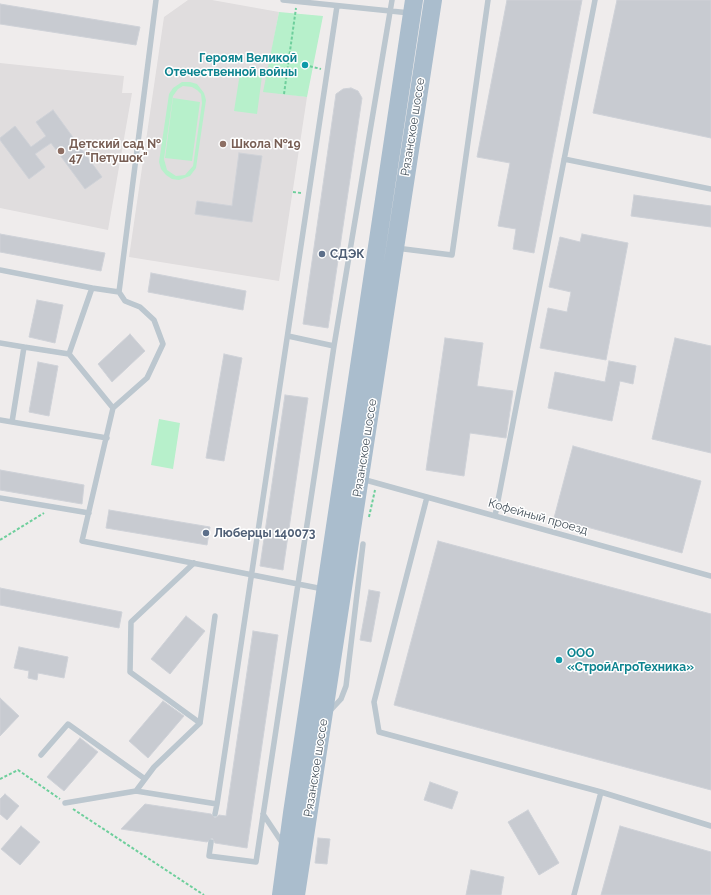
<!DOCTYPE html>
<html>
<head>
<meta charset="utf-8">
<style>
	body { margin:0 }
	canvas { display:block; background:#efecec }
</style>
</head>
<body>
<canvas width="711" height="895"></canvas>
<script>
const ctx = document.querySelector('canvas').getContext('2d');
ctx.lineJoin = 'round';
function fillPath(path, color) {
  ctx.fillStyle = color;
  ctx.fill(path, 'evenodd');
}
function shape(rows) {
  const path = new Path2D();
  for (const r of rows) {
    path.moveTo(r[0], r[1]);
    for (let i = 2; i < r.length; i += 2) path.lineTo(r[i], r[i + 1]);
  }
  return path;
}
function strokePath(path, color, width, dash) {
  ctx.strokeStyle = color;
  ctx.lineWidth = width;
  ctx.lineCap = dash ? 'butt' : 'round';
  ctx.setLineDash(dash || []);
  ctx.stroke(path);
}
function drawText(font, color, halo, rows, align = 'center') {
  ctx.font = font + ' Raleway,sans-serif';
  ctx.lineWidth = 3;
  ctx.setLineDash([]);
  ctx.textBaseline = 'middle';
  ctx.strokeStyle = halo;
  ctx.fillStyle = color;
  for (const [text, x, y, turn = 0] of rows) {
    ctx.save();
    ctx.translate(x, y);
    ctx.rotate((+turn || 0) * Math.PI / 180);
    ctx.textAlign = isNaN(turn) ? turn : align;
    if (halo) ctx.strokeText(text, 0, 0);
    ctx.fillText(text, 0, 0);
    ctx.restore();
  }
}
fillPath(shape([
	[188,0,212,0,279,12,264,91,307,97,279,281,129,257,164,17],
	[0,63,124,76,122,93,132,93,108,230,0,208]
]), '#e0ddde');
fillPath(shape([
	[279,12,323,16,307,97,263,92],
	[240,73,262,76,257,114,234,111],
	[182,82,190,82,197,84,204,93,206,100,196,168,190,176,179,180,172,179,166,175,161,169,159,162,169,94,173,88],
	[183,86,192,87,197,90,201,94,202,103,193,166,185,175,176,176,167,170,164,159,173,96,178,89],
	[173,98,200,102,192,161,165,158],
	[159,419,180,423,173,469,151,465]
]), '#b7f0cb');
const building = shape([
	[507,0,582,0,534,253,513,249,516,229,498,226,510,163,477,157,507,0],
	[617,0,711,0,711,138,593,113,617,0],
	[0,4,140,27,136,45,0,24,0,4],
	[351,88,358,91,362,98,328,328,303,324,336,94,343,89,351,88],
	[53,110,102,177,85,189,51,143,35,154,45,167,29,179,0,140,0,138,15,126,31,147,46,136,36,122,53,110],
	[239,153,262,156,252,222,195,214,197,201,232,206,239,153],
	[634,195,711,206,711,227,631,216,634,195],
	[0,234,105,253,101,271,0,252,0,234],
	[582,234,628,243,606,360,540,348,548,308,567,312,571,292,549,287,560,237,580,242,582,234],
	[151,273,246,291,243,310,148,292,151,273],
	[37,300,63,305,55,343,29,337,37,300],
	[130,334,145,351,112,382,98,364,130,334],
	[445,338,483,343,477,386,513,391,506,438,470,433,464,476,426,470,445,338],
	[675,338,711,346,711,453,652,439,675,338],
	[224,354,242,358,224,461,206,458,224,354],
	[609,361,636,366,633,384,620,381,612,421,548,408,555,372,605,382,609,361],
	[38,362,58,366,49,416,29,412,38,362],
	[285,395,308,398,283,570,260,566,285,395],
	[573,446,701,481,682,553,554,518,573,446],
	[0,470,84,485,82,504,0,490,0,470],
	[109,510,210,527,207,545,106,528,109,510],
	[438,541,711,614,711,790,394,705,438,541],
	[0,588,122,612,119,628,0,605,0,588],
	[369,590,380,592,371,642,360,640,369,590],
	[186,616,205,631,170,674,151,659,186,616],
	[253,631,278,635,247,848,215,843,212,838,207,842,121,829,145,804,211,814,215,818,219,815,226,816,253,631],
	[19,647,68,657,64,678,38,673,37,680,28,678,29,671,14,668,19,647],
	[0,698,19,716,0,736,0,698],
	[163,701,184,716,148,758,129,741,163,701],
	[80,738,98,752,64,791,47,777,80,738],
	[430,782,458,792,452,809,424,800,430,782],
	[5,794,19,806,7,820,0,814,0,799,5,794],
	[528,810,559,863,539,875,508,822,528,810],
	[21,826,40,842,20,865,1,849,21,826],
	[620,826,711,852,711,895,601,895,620,826],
	[318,838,330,839,327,864,315,863,318,838],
	[471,870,504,877,501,895,466,895,471,870]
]);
fillPath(building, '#c8cbd1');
strokePath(building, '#cfd2d8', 1);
strokePath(shape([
	[305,65,321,69],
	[284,94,296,8],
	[293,192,301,193],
	[369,517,375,490],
	[0,540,44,513],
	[0,779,18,770,60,799],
	[73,809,204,895]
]), '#6ecf9c', 2, [3, 2]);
strokePath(shape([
	[156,0,119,292,125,301,140,307,154,320,163,344,147,378,113,408,82,541,323,589],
	[283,0,410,13],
	[564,159,711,189],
	[396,248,452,255,488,0],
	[0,270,92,288],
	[0,343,24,347],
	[334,346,392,0],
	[113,408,69,354,92,288,119,292],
	[0,420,107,438],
	[12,422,24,347,69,354],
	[362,479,711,576],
	[427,497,374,702,379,732,601,792,711,826],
	[0,498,89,513],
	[495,516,595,0],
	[328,713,341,699,346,686,363,544],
	[200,723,215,616],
	[41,755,68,724,145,779],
	[136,791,217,804,337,6],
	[65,803,136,791,154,767,200,723,130,672,131,622,194,563],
	[215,814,217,804],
	[263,814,283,844],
	[211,842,209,856,256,862,334,346,288,336],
	[574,895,601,792]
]), '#bcc7cf', 5.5);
strokePath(shape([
	[281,895,292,813,414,0],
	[296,895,433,0]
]), '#aabdcd', 18);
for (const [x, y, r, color] of [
	[305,65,4,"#0f9aa8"],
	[223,144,4,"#8d6e63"],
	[61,151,4,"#8d6e63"],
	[322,254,4,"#5c6f8a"],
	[206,533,4,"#5c6f8a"],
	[559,660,4,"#0f9aa8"]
]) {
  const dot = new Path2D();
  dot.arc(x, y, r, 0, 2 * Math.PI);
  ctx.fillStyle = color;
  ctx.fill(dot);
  strokePath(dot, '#fff', 1.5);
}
drawText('bold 12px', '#0d838f', '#fff', [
	["Героям Великой",297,58],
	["Отечественной войны",297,72],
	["ООО",567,653,"left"],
	["«СтройАгроТехника»",567,667,"left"]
], 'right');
drawText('12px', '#44505a', '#fff', [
	["Рязанское шоссе",413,127,-81],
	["Рязанское шоссе",365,448,-81],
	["Кофейный проезд",538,517,16],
	["Рязанское шоссе",316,768,-81]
]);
drawText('bold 12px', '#785e54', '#fff', [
	["Детский сад №",69,144],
	["47 \"Петушок\"",69,158],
	["Школа №19",231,144]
], 'left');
drawText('bold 12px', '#4e5e75', '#fff', [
	["СДЭК",330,254],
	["Люберцы 140073",214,533]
], 'left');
</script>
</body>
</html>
